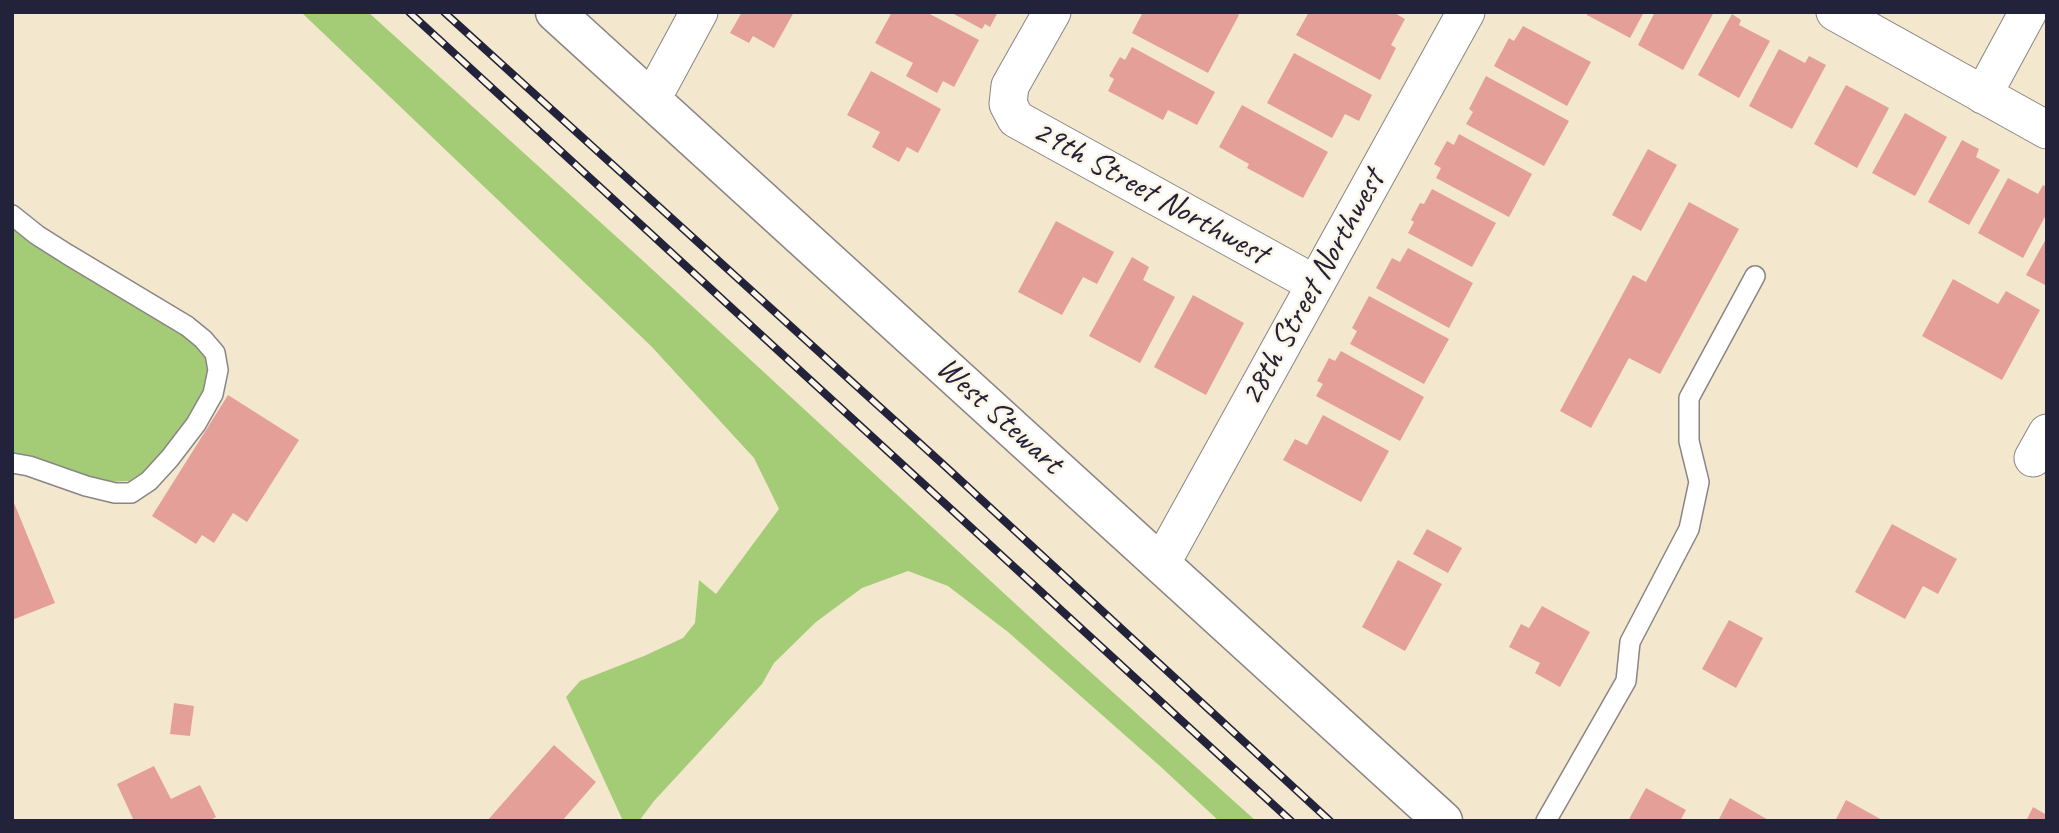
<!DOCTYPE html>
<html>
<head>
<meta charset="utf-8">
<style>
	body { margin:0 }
	#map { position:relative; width:2059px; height:833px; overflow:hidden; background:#f3e8cd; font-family:Caveat,sans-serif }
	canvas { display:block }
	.frame { position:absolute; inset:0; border:14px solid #22223b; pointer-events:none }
</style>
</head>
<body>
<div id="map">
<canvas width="2059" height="833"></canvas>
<div class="frame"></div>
</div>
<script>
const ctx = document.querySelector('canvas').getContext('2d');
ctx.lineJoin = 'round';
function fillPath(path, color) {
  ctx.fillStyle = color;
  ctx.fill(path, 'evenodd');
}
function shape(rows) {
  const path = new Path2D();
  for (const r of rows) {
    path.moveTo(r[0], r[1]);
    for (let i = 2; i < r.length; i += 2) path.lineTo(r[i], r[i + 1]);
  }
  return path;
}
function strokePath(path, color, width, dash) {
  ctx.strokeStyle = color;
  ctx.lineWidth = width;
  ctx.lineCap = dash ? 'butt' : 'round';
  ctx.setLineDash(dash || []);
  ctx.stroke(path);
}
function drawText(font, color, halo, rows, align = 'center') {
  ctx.font = font + ' Caveat,sans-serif';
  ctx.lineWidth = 5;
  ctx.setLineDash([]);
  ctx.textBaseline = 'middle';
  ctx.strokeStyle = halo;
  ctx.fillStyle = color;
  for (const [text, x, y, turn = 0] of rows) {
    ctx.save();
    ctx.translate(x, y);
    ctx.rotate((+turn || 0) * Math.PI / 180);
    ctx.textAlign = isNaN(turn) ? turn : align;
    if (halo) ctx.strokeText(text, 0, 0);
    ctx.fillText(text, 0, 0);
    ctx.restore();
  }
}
fillPath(shape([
	[301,12,368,12,641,259,1046,632,1256,821,1219,821,1161,767,1008,632,948,586,908,571,862,588,816,622,774,663,762,684,654,801,639,821,623,821,566,697,580,681,644,656,683,638,695,623,699,580,716,594,779,509,754,458,651,346],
	[12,225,182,329,208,359,207,390,193,416,152,466,129,481,106,482,12,454]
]), '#a4cc77');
fillPath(shape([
	[742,12,794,12,774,48,753,36,749,43,730,33],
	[892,12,926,12,979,40,954,87,943,81,937,93,906,76,913,63,875,43],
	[950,12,998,12,990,27,985,24,982,29],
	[1143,12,1235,12,1239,15,1208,73,1132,33],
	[1309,12,1393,12,1405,19,1391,45,1396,48,1380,80,1296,35],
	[1588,12,1644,12,1630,38,1587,15],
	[1655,12,1714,12,1683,70,1638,45],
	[1732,14,1741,20,1739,25,1770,41,1739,98,1698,75],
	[1523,26,1591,62,1567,106,1494,66,1509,38,1514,41],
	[1132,47,1215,92,1197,125,1168,110,1163,120,1108,91,1114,79,1109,76,1120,57,1125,60],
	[1779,49,1805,63,1809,56,1826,65,1792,129,1749,106],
	[1294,53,1372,95,1359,121,1345,114,1332,138,1267,103],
	[871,71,941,109,918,153,907,147,899,162,872,147,880,132,847,115],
	[1486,76,1569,121,1544,166,1466,124,1473,112,1469,109],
	[1846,85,1889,108,1857,168,1814,144],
	[1242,105,1328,152,1303,198,1247,168,1249,164,1219,147],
	[1905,113,1947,137,1915,196,1872,173],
	[1459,134,1532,174,1509,217,1436,178,1441,168,1434,164,1447,141,1454,145],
	[1962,140,1979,149,1976,157,2000,170,1969,225,1928,202],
	[1648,149,1677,165,1641,231,1612,215],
	[2008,178,2038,194,2043,185,2047,187,2047,213,2023,258,1978,233],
	[1432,189,1496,223,1472,267,1408,233,1414,222,1411,220,1420,203,1424,204],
	[1689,202,1739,229,1660,374,1629,358,1591,428,1560,411,1633,275,1646,282],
	[1056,221,1114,252,1097,284,1083,277,1062,315,1018,292],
	[2047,237,2047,286,2026,275],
	[1408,248,1473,283,1449,328,1376,288,1392,258,1400,262],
	[1132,257,1149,267,1143,280,1175,297,1140,363,1089,336],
	[1953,279,1998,304,2006,291,2040,310,2002,380,1922,336],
	[1193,295,1244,323,1206,395,1154,367],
	[1369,296,1449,339,1424,384,1350,344,1357,331,1352,328],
	[1341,351,1424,397,1400,441,1316,396,1323,384,1317,381,1329,358,1335,361],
	[228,395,299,440,247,522,233,513,214,543,202,535,196,544,152,516],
	[1323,415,1389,451,1361,502,1283,460,1295,439,1307,445],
	[12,498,55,603,12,620],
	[1892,524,1957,559,1938,594,1923,586,1905,619,1855,592],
	[1427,529,1462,548,1448,573,1413,554],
	[1398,560,1442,584,1405,651,1362,627],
	[1542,606,1590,632,1560,687,1535,673,1540,663,1509,647,1521,624,1529,628],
	[1729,620,1763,638,1736,688,1702,669],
	[174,703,194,706,190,736,170,734],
	[554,745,596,782,562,821,487,821],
	[154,766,171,799,200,785,216,817,208,821,134,821,117,784],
	[1646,788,1686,810,1680,821,1628,821],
	[1730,798,1770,821,1718,821],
	[1846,800,1884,821,1835,821],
	[2033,807,2047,815,2047,821,2026,821]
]), '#e49f98');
const lane = shape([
	[12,215,37,235,67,254,187,326,203,339,215,353,218,370,213,394,196,424,170,458,149,481,131,493,115,493,86,486,29,466,12,463],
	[1546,821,1626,681,1630,642,1689,529,1699,482,1689,441,1689,398,1755,276]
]);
const street = shape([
	[1052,12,1010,86,1008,104,1016,119,1315,284],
	[1835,12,2047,130],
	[1983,95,2028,12],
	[652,99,699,12],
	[2033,458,2047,433],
	[1161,564,1466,12]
]);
const secondary = shape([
	[555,12,1443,821]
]);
strokePath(lane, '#8a8584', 22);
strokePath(street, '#8a8584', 39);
strokePath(secondary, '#8a8584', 41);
strokePath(lane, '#fff', 19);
strokePath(street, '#fff', 37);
strokePath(secondary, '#fff', 38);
const rail = shape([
	[409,12,1291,821],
	[444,12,946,467,1330,821]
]);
strokePath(rail, '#22223b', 8);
strokePath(rail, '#fcf5e5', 5, [16]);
drawText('33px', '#22223b', '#fcf5e5', [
	["29th Street Northwest",1150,193,29],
	["28th Street Northwest",1313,288,-61],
	["West Stewart",999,416,42]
]);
</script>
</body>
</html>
